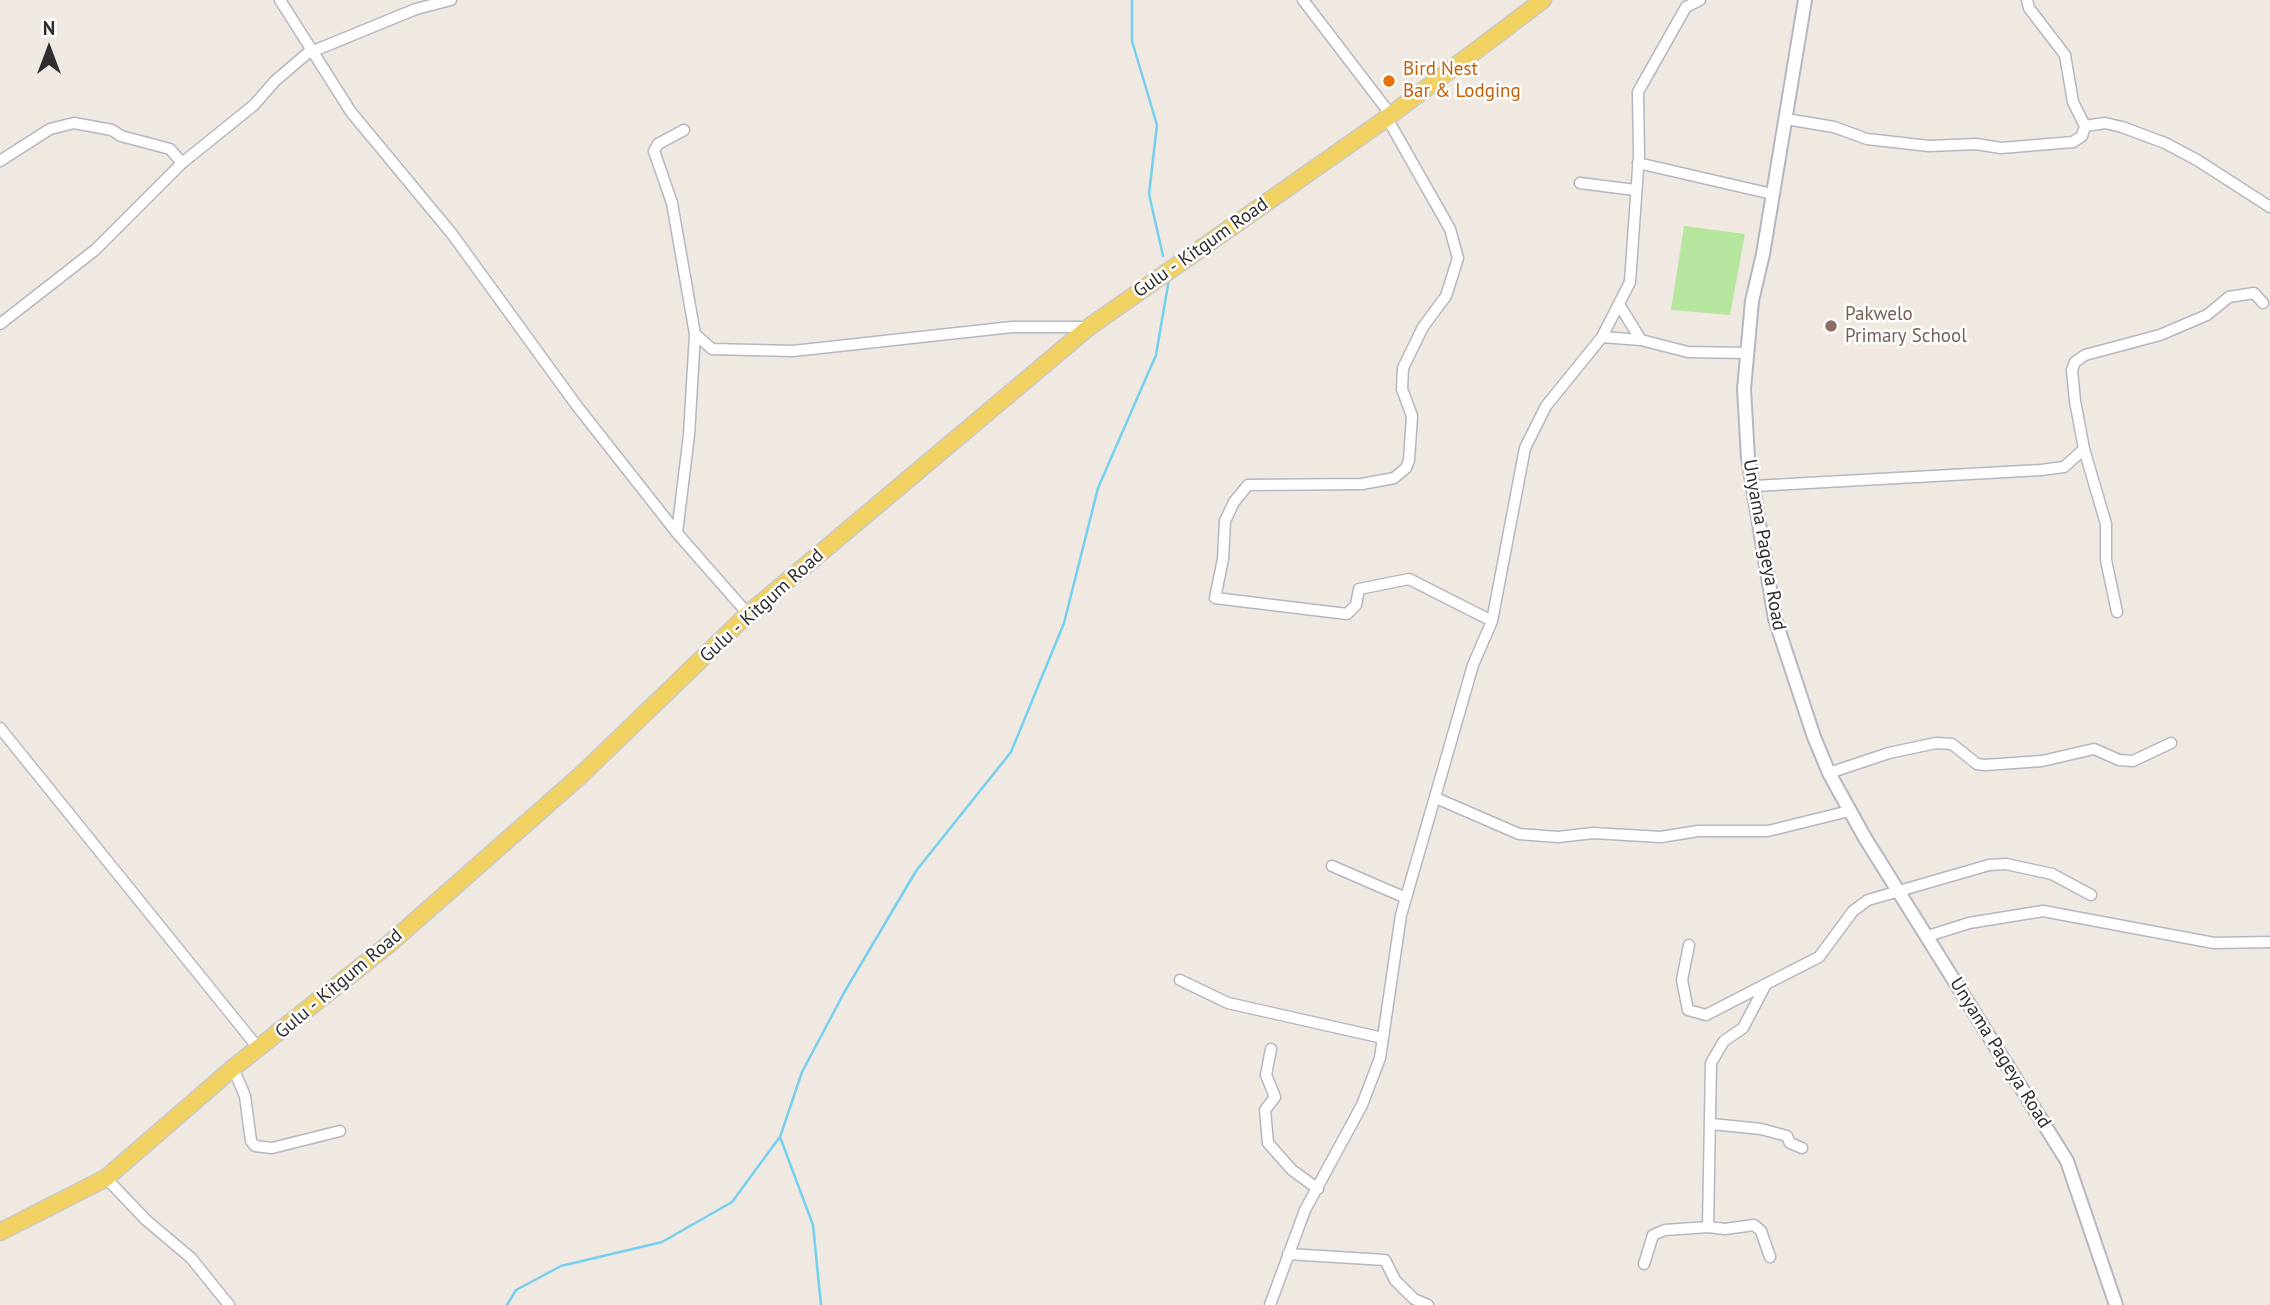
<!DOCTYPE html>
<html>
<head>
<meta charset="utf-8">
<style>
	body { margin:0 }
	#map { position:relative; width:2270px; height:1305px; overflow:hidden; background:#efe9e1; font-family:"PT Sans",sans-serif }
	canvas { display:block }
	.north { position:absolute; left:14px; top:14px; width:70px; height:70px; -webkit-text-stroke:5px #fff; paint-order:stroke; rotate:0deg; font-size:19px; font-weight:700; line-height:28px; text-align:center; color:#2e2e2e }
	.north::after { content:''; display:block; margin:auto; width:24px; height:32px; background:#2e2e2e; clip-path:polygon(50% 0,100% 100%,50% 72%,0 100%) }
</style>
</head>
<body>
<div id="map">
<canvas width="2270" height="1305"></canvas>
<div class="north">N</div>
</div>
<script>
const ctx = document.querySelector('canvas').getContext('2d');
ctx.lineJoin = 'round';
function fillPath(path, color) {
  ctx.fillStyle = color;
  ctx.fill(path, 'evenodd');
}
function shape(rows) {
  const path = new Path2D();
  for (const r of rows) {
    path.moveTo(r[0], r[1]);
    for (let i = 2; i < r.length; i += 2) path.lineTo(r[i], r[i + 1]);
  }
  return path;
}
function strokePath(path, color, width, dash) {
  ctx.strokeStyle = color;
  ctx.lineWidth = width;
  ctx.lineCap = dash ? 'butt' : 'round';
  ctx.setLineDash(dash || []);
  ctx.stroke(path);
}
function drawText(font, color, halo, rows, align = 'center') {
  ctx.font = font + ' "PT Sans",sans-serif';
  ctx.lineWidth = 5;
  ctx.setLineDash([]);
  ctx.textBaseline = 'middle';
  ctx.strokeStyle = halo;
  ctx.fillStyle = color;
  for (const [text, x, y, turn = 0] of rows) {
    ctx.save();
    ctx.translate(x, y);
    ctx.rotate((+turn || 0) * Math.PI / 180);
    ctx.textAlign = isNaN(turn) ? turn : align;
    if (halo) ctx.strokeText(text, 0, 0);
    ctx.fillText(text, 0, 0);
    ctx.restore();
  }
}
fillPath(shape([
	[1684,226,1745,234,1730,315,1671,310]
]), '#b6e59e');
strokePath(shape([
	[1132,0,1132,41,1157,125,1149,194,1163,256],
	[507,1305,516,1290,561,1266,662,1242,732,1202,779,1138],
	[821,1305,813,1225,780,1137,802,1072,845,991,916,871,1011,752,1064,623,1098,488,1156,355,1169,279]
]), '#75cff0', 2.5);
const minor = shape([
	[280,0,351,112,452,234,577,406,677,533,748,614],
	[1303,0,1391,115],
	[311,52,416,9,451,0],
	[1387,118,1450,229,1458,258,1446,296,1423,327,1403,368,1402,389,1412,416,1409,460,1406,468,1394,478,1362,484,1248,485,1234,502,1225,521,1223,559,1215,598,1347,614,1356,605,1359,589,1409,579,1492,621],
	[1786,119,1834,127,1867,139,1929,146,1976,144,2001,148,2073,142,2082,136,2085,126,2073,102,2065,55,2029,8,2027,0],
	[2085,126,2105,123,2122,127,2165,143,2197,160,2270,207],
	[0,161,50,129,74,123,112,130,121,136,170,149,182,163],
	[1638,163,1772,194],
	[1580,183,1635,190],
	[1620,306,1641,340],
	[0,324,95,250,182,163,254,105,275,81,310,51],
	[695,334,712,349,793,351,1012,327,1089,327],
	[1602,337,1641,340,1688,352,1747,353],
	[1754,486,2041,470,2064,467,2084,449],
	[677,533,689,435,695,334,672,203,654,151,658,144,684,130],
	[2117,612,2106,560,2106,524,2084,449,2075,401,2072,370,2075,362,2085,355,2160,335,2207,315,2229,297,2254,293,2263,303],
	[0,728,259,1049],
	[1829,773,1889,753,1936,743,1952,744,1977,764,1985,765,2042,761,2094,749,2119,760,2133,761,2171,743],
	[1436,798,1519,834,1558,837,1593,833,1661,837,1698,831,1768,831,1849,811],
	[1332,866,1406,898],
	[1928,936,1969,923,2043,911,2214,943,2270,942],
	[1689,945,1682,980,1688,1010,1706,1015,1766,984],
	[1180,980,1228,1003,1383,1038],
	[1271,1049,1266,1075,1275,1097,1265,1110,1268,1143,1292,1170,1318,1189],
	[233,1068,245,1096,251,1141,255,1146,272,1148,340,1131],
	[1712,1124,1761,1129,1787,1136,1790,1143,1802,1148],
	[106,1178,146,1220,191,1258,229,1305],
	[1288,1254,1385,1260,1395,1280,1414,1299,1428,1305],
	[1770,1257,1761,1231,1754,1225,1725,1229,1708,1227,1711,1063,1724,1041,1743,1028,1766,984,1819,957,1853,911,1868,900,1989,865,2006,864,2052,874,2091,895],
	[1644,1264,1653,1235,1665,1230,1708,1227],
	[1270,1305,1305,1210,1362,1105,1380,1058,1401,915,1473,665,1492,621,1525,448,1546,406,1602,337,1630,282,1639,155,1638,92,1686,7,1700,0]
]);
const tertiary = shape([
	[1805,0,1763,254,1752,301,1744,389,1748,458,1775,619,1814,737,1829,773,1865,838,2067,1161,2116,1305]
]);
const primary = shape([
	[0,1232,106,1178,233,1068,388,945,581,775,748,614,1089,327,1384,120,1543,0]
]);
strokePath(minor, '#b4b7c1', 13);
strokePath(tertiary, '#b4b7c1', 16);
strokePath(primary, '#c9c9c9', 19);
strokePath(minor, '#fff', 10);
strokePath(tertiary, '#fff', 12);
strokePath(primary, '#f2d163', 16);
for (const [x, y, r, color] of [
	[1389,81,7,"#e8710a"],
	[1831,326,7,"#8d6e63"]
]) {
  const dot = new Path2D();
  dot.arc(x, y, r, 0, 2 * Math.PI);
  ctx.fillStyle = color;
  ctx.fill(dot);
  strokePath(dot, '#fff', 2.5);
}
drawText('19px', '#c56008', '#fff', [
	["Bird Nest",1403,70],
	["Bar & Lodging",1403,92]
], 'left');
drawText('19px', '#2e2e2e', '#fff', [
	["Gulu - Kitgum Road",1201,248,-35],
	["Unyama Pageya Road",1764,545,80],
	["Gulu - Kitgum Road",762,606,-42],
	["Gulu - Kitgum Road",339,984,-40],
	["Unyama Pageya Road",2000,1053,58]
]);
drawText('19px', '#785e54', '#fff', [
	["Pakwelo",1845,315],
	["Primary School",1845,337]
], 'left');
</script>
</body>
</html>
